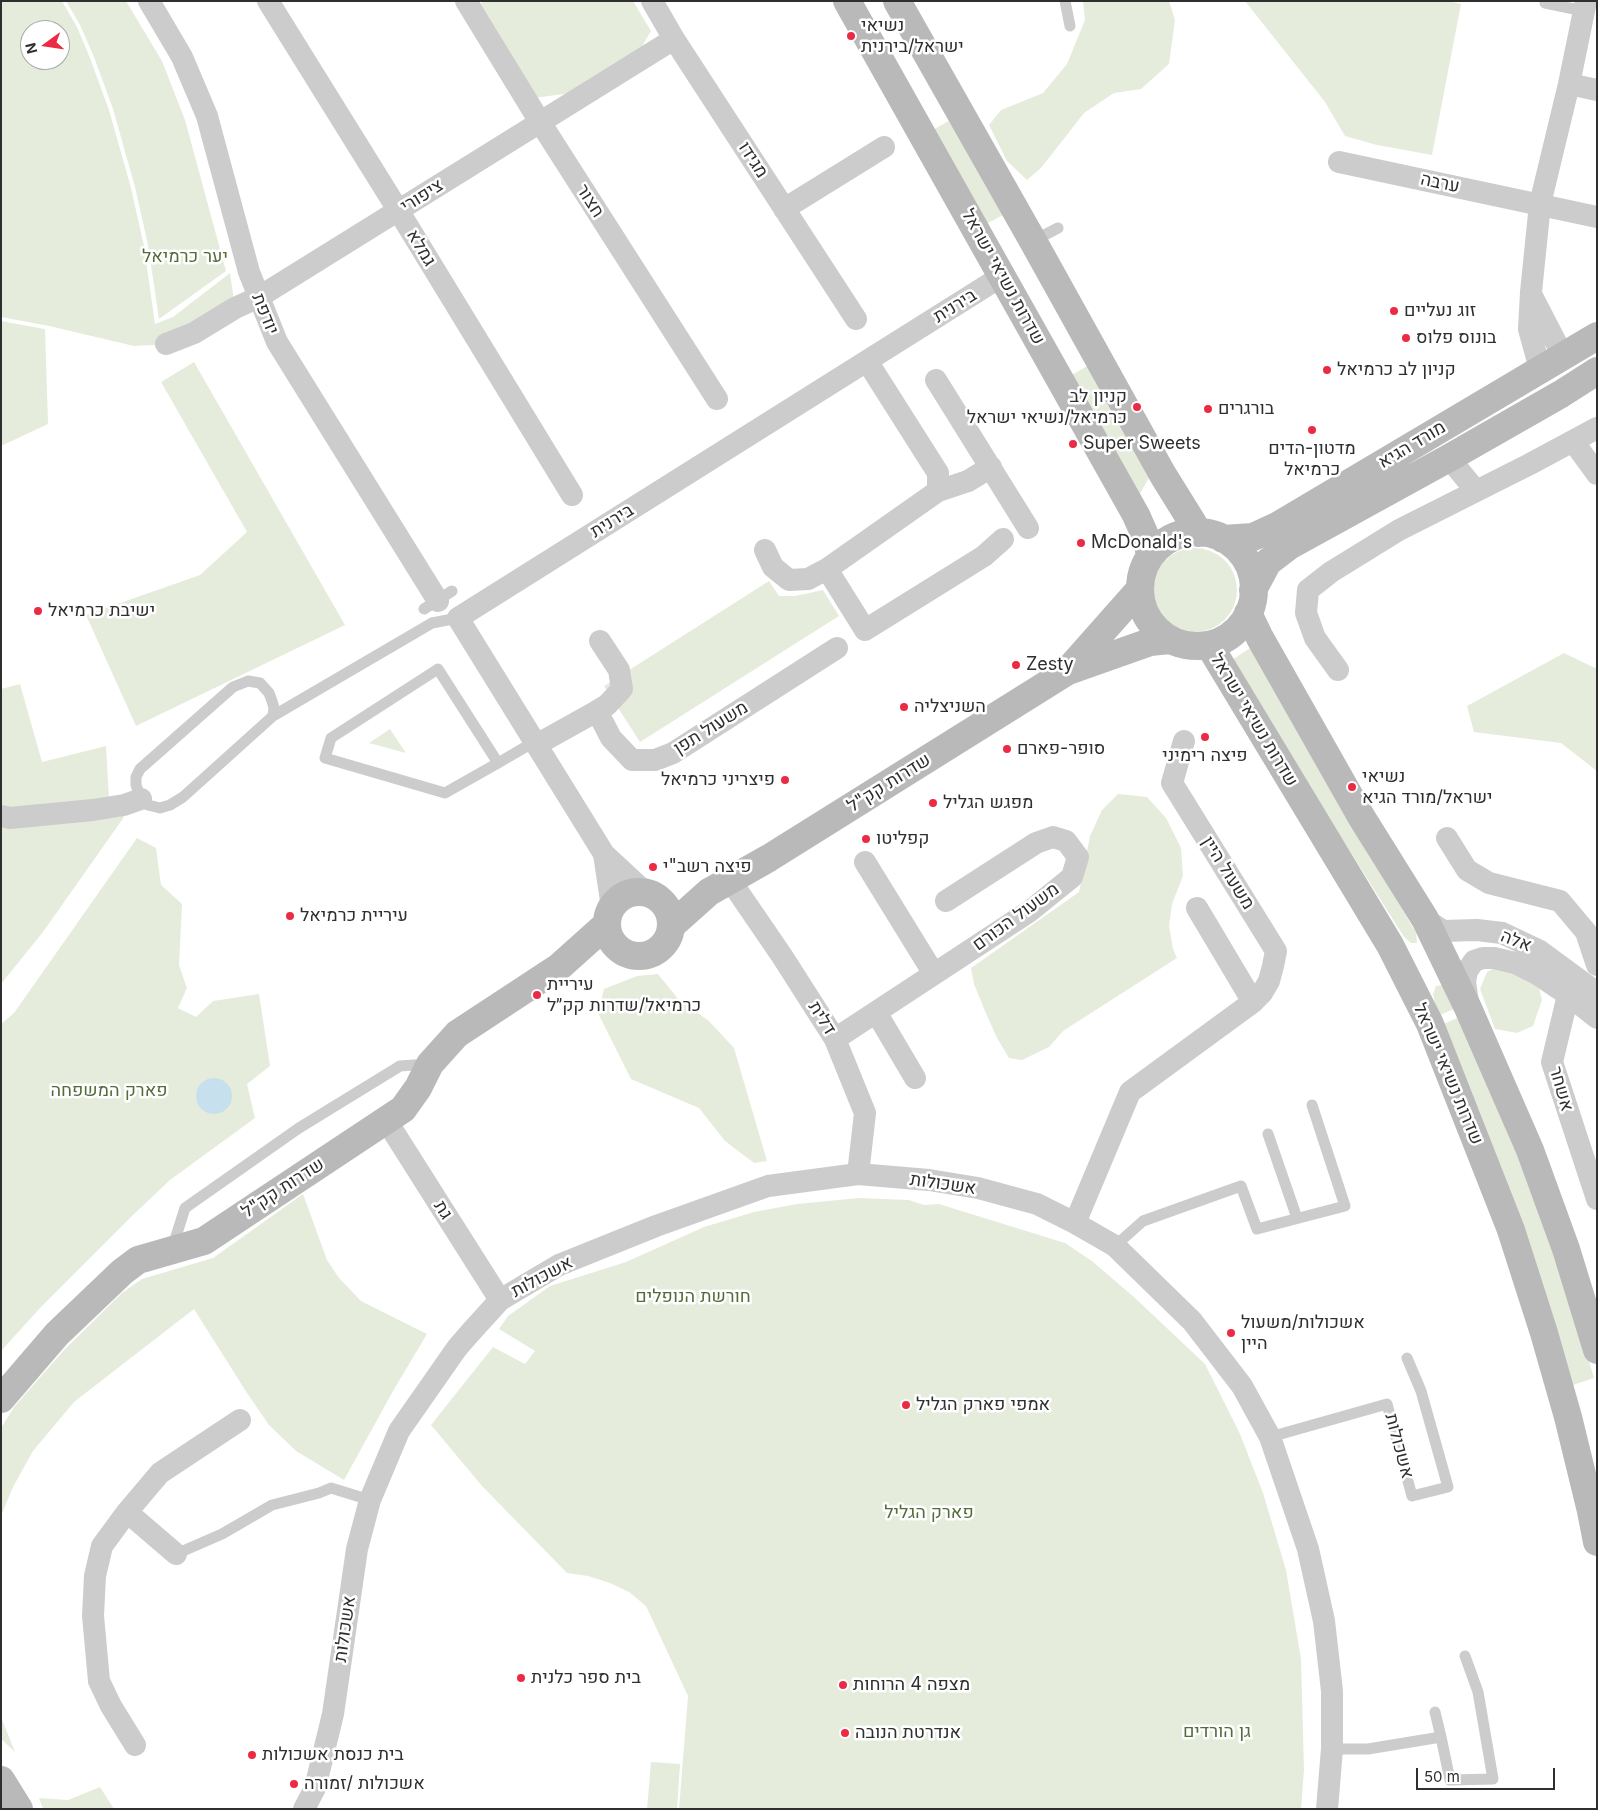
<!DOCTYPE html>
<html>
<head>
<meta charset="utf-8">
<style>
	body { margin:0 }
	#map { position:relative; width:1598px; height:1810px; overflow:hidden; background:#fff; font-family:Inter,sans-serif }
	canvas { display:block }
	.frame { position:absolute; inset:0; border:2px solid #2f2f2f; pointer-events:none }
	.north { position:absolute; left:20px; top:20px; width:50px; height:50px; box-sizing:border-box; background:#fff; border:1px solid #acacac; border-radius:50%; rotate:256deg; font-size:14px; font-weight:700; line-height:20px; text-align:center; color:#2f2f2f }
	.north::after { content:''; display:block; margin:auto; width:18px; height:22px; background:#eb2b44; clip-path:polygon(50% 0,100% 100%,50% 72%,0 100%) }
	.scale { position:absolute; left:1416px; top:1768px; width:139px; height:22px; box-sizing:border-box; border:2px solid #2f2f2f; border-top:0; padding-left:6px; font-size:15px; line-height:18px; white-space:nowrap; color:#2f2f2f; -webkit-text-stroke:4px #fff; paint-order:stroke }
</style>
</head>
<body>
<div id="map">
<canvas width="1598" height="1810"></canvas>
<div class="frame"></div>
<div class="north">N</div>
<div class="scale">50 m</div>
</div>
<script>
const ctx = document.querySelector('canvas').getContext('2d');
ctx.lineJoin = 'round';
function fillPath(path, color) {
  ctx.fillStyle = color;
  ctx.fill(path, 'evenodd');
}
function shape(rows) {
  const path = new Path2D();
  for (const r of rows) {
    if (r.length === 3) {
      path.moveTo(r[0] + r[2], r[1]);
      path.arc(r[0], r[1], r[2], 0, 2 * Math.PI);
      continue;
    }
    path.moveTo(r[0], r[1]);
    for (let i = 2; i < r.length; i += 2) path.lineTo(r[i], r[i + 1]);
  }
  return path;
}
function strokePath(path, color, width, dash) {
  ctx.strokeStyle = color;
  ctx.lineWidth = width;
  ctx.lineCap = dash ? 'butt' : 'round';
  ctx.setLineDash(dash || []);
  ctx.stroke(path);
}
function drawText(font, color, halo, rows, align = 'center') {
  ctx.font = font + ' Inter,Heebo,sans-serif';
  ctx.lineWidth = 5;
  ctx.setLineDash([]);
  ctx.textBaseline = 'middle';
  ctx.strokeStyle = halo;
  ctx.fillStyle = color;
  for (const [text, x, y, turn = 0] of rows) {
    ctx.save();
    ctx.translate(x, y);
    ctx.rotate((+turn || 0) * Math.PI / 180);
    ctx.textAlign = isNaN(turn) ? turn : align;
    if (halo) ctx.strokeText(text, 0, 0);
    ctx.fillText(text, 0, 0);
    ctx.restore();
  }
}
fillPath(shape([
	[1,1,62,1,77,27,90,58,109,110,131,188,144,246,155,324,173,317,230,273,236,315,176,344,134,346,49,326,1,317],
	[30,30,60,30,60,60,30,60],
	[66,1,126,1,162,61,185,120,226,271,159,319,148,245,135,187,113,109,94,57,80,25],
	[484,1,633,1,651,31,640,50,571,93,534,98,478,5],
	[1083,1,1169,1,1175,20,1169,64,1141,89,1114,93,1084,113,1041,168,1027,180,1007,161,989,125,1001,110,1043,93,1067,64,1085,20],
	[1245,1,1448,1,1461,4,1432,155,1377,145,1345,136,1325,102],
	[950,120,1005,214,986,224,933,130],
	[1,321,45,329,48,424,1,446],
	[194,362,345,625,136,726,86,615,200,575,247,532,161,382],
	[1089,365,1150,476,1138,497,1072,375],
	[1195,590,42],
	[769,581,779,596,795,596,823,590,839,616,640,742,604,686],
	[1252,647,1313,757,1416,933,1417,943,1411,943,1404,937,1230,661],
	[1564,653,1597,669,1597,771,1561,743,1474,732,1467,706],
	[20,684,42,762,106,746,109,799,124,817,43,932,1,984,1,689],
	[390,729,406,753,369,743],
	[1118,794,1147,797,1166,818,1181,848,1183,876,1172,904,1169,926,1173,949,1177,958,1063,1031,1049,1047,1022,1060,1009,1058,997,1038,985,1011,974,984,971,968,1079,892,1090,836,1102,810],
	[137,838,156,848,161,885,182,904,179,965,187,988,178,1008,196,1017,213,1001,259,994,270,1066,247,1084,255,1118,170,1180,133,1215,41,1307,1,1351,1,1024,14,1013],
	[1502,964,1537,980,1542,1000,1533,1026,1517,1033,1495,1029,1480,989,1487,972],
	[658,974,679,1000,709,1021,734,1048,767,1161,754,1163,725,1141,699,1108,631,1079,598,1013,604,989,637,976],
	[1442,985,1456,1008,1438,1016,1433,994,1436,986],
	[1460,1017,1530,1183,1567,1287,1594,1378,1570,1386,1441,1025],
	[303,1194,327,1260,339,1278,361,1301,427,1334,393,1391,344,1480,296,1451,269,1425,247,1393,194,1309,74,1402,33,1451,13,1487,1,1516,1,1428,14,1407,64,1350,122,1293,142,1279,213,1258],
	[859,1198,909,1200,924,1205,939,1204,1065,1243,1092,1261,1135,1298,1205,1364,1240,1434,1263,1493,1286,1570,1301,1659,1304,1770,1301,1809,679,1809,688,1696,646,1606,629,1592,610,1583,588,1576,567,1573,482,1486,431,1425,493,1347,525,1364,535,1351,499,1329,508,1316,550,1286,626,1262,704,1227,754,1212,797,1204],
	[1,1717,15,1752,1,1739],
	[651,1762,680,1764,677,1809,647,1809],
	[100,1787,114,1809,43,1809,39,1798,68,1800]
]), '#e6ecdc');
fillPath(shape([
	[214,1096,18]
]), '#c7e0ed');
strokePath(shape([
	[1065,1,1070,26],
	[1545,3,1584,11],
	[1033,241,1058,228],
	[424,609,452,591],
	[273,716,274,708,272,701,269,693,260,683,248,681,233,687,140,769,136,777,136,785,141,799,148,805,160,808,170,805,183,797,273,716,432,623,458,618],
	[498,763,438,669,331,738,325,758,445,793,498,763,534,742],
	[1268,1134,1297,1218],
	[1115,1246,1143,1221,1241,1186,1257,1229,1345,1206,1312,1105],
	[172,1249,185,1208,299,1128,400,1066,428,1064],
	[1270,1437,1387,1404,1412,1496,1448,1487,1421,1391,1407,1358],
	[176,1554,222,1534,272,1505,319,1493,331,1488,370,1500],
	[1435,1712,1441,1737],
	[1332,1749,1368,1749,1441,1737,1450,1780,1493,1779,1478,1692,1465,1656]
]), '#ccc', 11);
strokePath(shape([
	[149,1,182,57,207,116,249,272,277,342,438,601],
	[268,1,398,210,572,495],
	[466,1,540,122,717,399],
	[652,1,674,39,856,319],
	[1569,84,1597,90],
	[1339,162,1597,217],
	[784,209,884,147],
	[1532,296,1563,356],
	[166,344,194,333,235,308,259,297,674,39],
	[1540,369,1529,329,1531,292,1540,204,1569,84,1586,1],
	[936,380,1028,528],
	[1573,441,1597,474],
	[1449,458,1476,491],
	[938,491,968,481,991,467],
	[765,550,773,567,789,580,808,579,827,569,865,630,984,556,1003,539],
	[827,569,938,491,938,473,867,361],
	[1338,670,1315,638,1306,613,1308,590,1331,572,1399,530,1530,464,1597,428],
	[597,711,607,705,622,689,619,670,600,641],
	[536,745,597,711,611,738,632,760,655,760,673,753,837,648],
	[1,816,10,818,93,810,124,805,141,799],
	[1447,838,1467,870,1489,883,1560,901,1586,932,1597,965],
	[604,854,612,907],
	[865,862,934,974],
	[730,880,782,956,835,1039,865,1113,858,1174],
	[645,892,604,854,458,618,1002,276],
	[1197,908,1253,1002],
	[1425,919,1443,931,1477,930,1502,933,1540,951,1597,993],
	[1578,979,1568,995,1552,1062,1597,1199],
	[1468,1002,1465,982,1467,971,1474,961,1483,958,1494,958,1515,963,1537,974,1568,995,1597,1018],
	[876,1012,915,1078],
	[835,1039,1030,911,1072,877,1078,857,1066,841,1053,837,1036,843,946,901],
	[386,1120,500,1300],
	[1075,1223,1130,1092,1253,1002,1262,993,1269,981,1273,966,1276,951,1172,783,1184,741],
	[127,1512,160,1473,240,1420],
	[135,1745,111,1706,99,1681,93,1616,95,1576,102,1546,127,1512,176,1554],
	[304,1809,315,1788,333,1714,357,1549,370,1500,399,1431,457,1348,470,1333,500,1300,559,1265,656,1226,768,1186,858,1174,929,1180,978,1188,1037,1204,1075,1223,1115,1246,1192,1321,1242,1386,1270,1437,1308,1549,1324,1621,1332,1691,1332,1749,1327,1809]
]), '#ccc', 22);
strokePath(shape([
	[847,1,1136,515,1147,540,1150,556],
	[897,1,1033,241,1163,475,1199,533],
	[1197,589,57],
	[1223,539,1253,537,1277,526,1597,336],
	[1253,590,1268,562,1289,546,1449,458,1561,394,1597,371],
	[1248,613,1260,638,1362,818,1425,919,1468,1008,1530,1150,1566,1249,1597,1350],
	[1209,645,1390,945,1430,1024,1511,1230,1544,1333,1568,1417,1591,1511,1597,1542],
	[1070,668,1140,589],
	[639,924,32],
	[671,926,709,892,769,858,1068,671,1150,642,1170,640],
	[1,1399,57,1334,122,1272,138,1260,204,1241,403,1109,418,1088,430,1064,457,1034,559,967,607,924],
	[1,1780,19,1809]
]), '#b9b9b9', 28);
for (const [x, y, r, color] of [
	[851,36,5,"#eb2b44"],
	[1394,311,5,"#eb2b44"],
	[1406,338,5,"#eb2b44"],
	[1327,370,5,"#eb2b44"],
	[1137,407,5,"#eb2b44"],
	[1208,409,5,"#eb2b44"],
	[1312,430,5,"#eb2b44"],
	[1073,444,5,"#eb2b44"],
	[1081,543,5,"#eb2b44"],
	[38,611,5,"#eb2b44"],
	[1016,665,5,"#eb2b44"],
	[904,707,5,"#eb2b44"],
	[1205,737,5,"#eb2b44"],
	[1007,749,5,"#eb2b44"],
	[785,780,5,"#eb2b44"],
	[1352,787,5,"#eb2b44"],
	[933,803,5,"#eb2b44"],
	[866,839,5,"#eb2b44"],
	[653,867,5,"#eb2b44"],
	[290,916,5,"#eb2b44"],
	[537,995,5,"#eb2b44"],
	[1231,1333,5,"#eb2b44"],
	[906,1405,5,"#eb2b44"],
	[521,1678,5,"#eb2b44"],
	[843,1685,5,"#eb2b44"],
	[845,1733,5,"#eb2b44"],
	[252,1755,5,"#eb2b44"],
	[294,1784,5,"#eb2b44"]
]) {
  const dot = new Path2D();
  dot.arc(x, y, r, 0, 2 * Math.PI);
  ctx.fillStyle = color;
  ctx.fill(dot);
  strokePath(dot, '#fff', 2);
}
drawText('18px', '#2f2f2f', '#fff', [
	["נשיאי",861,26],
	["ישראל/בירנית",861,47],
	["זוג נעליים",1404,311],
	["בונוס פלוס",1416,338],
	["קניון לב כרמיאל",1337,370],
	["קניון לב",1127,397,"right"],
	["כרמיאל/נשיאי ישראל",1127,418,"right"],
	["בורגרים",1218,409],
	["Super Sweets",1083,444],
	["מדטון-הדים",1312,449,"center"],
	["כרמיאל",1312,470,"center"],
	["McDonald's",1091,543],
	["ישיבת כרמיאל",48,611],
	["Zesty",1026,665],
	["השניצליה",914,707],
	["סופר-פארם",1017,749],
	["פיצה רימיני",1205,756,"center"],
	["נשיאי",1362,777],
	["ישראל/מורד הגיא",1362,798],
	["פיצריני כרמיאל",775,780,"right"],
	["מפגש הגליל",943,803],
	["קפליטו",876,839],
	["פיצה רשב\"י",663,867],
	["עיריית כרמיאל",300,916],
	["עיריית",547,985],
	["כרמיאל/שדרות קק״ל",547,1006],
	["אשכולות/משעול",1241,1323],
	["היין",1241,1344],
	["אמפי פארק הגליל",916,1405],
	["בית ספר כלנית",531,1678],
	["מצפה 4 הרוחות",853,1685],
	["אנדרטת הנובה",855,1733],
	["בית כנסת אשכולות",262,1755],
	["אשכולות /זמורה",304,1784]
], 'left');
drawText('18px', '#2f2f2f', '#fff', [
	["מגידו",753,160,57],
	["ערבה",1440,183,12],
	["ציפורי",422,196,-32],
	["חצור",590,201,57],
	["גמלא",421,248,59],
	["שדרות נשיאי ישראל",1003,277,61],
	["בירנית",955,306,-32],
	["יודפת",265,314,68],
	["מורד הגיא",1412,445,-31],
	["בירנית",612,521,-32],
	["שדרות נשיאי ישראל",1254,720,59],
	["משעול תפן",711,728,-32],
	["שדרות קק\"ל",889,783,-32],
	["משעול היין",1228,873,58],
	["משעול הכורם",1016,917,-36],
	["אלה",1516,941,21],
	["דלית",822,1018,58],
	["שדרות נשיאי ישראל",1448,1074,67],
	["אשחר",1561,1089,74],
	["אשכולות",943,1184,8],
	["שדרות קק\"ל",283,1188,-33],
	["גת",443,1210,58],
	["אשכולות",542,1277,-28],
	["אשכולות",1399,1446,75],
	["אשכולות",345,1629,-82]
]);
drawText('18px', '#546c3a', '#fff', [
	["יער כרמיאל",185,257],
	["פארק המשפחה",109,1091],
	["חורשת הנופלים",693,1297],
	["פארק הגליל",929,1513],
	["גן הורדים",1217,1732]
]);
</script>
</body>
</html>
